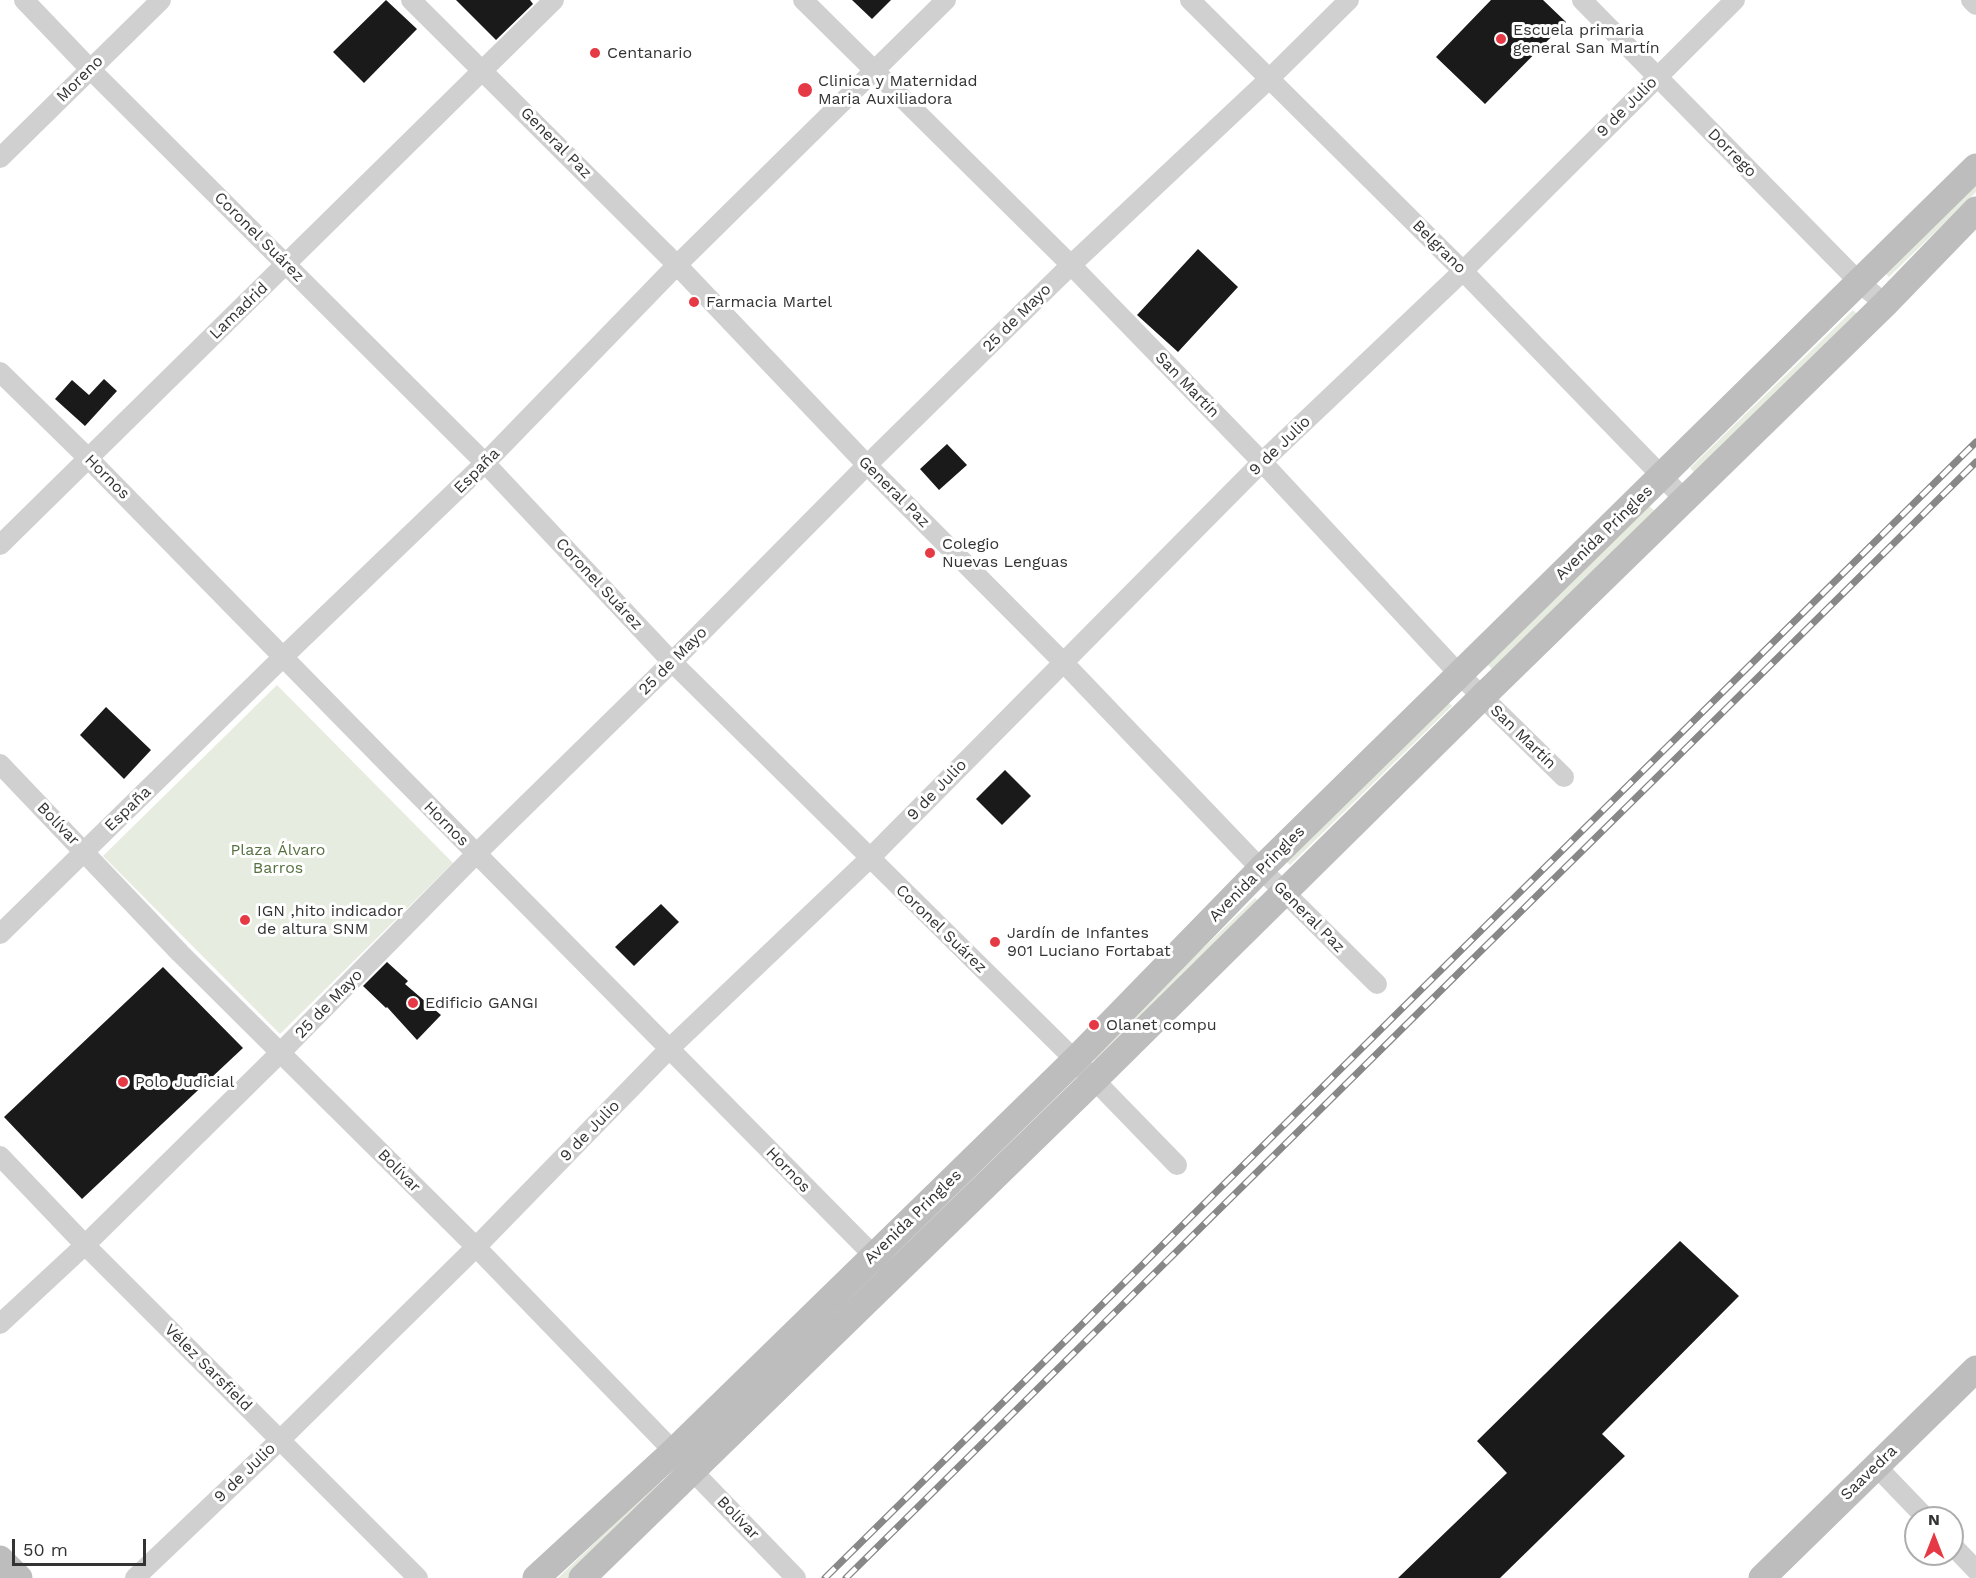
<!DOCTYPE html>
<html>
<head>
<meta charset="utf-8">
<style>
	body { margin:0 }
	#map { position:relative; width:1976px; height:1578px; overflow:hidden; background:#fff; font-family:"Work Sans",sans-serif }
	canvas { display:block }
	.north { position:absolute; left:1904px; top:1506px; width:60px; height:60px; box-sizing:border-box; background:#fff; border:2px solid #adadad; border-radius:50%; rotate:0deg; font-size:16px; font-weight:700; line-height:24px; text-align:center; color:#333 }
	.north::after { content:''; display:block; margin:auto; width:21px; height:27px; background:#e63946; clip-path:polygon(50% 0,100% 100%,50% 72%,0 100%) }
	.scale { position:absolute; left:12px; top:1539px; width:134px; height:27px; box-sizing:border-box; border:3px solid #333; border-top:0; padding-left:8px; font-size:18px; line-height:21px; white-space:nowrap; color:#333; -webkit-text-stroke:4px #fff; paint-order:stroke }
</style>
</head>
<body>
<div id="map">
<canvas width="1976" height="1578"></canvas>
<div class="north">N</div>
<div class="scale">50 m</div>
</div>
<script>
const ctx = document.querySelector('canvas').getContext('2d');
ctx.lineJoin = 'round';
function fillPath(path, color) {
  ctx.fillStyle = color;
  ctx.fill(path, 'evenodd');
}
function shape(rows) {
  const path = new Path2D();
  for (const r of rows) {
    path.moveTo(r[0], r[1]);
    for (let i = 2; i < r.length; i += 2) path.lineTo(r[i], r[i + 1]);
  }
  return path;
}
function strokePath(path, color, width, dash) {
  ctx.strokeStyle = color;
  ctx.lineWidth = width;
  ctx.lineCap = dash ? 'butt' : 'round';
  ctx.setLineDash(dash || []);
  ctx.stroke(path);
}
function drawText(font, color, halo, rows, align = 'center') {
  ctx.font = font + ' "Work Sans",sans-serif';
  ctx.lineWidth = 6;
  ctx.setLineDash([]);
  ctx.textBaseline = 'middle';
  ctx.strokeStyle = halo;
  ctx.fillStyle = color;
  for (const [text, x, y, turn = 0] of rows) {
    ctx.save();
    ctx.translate(x, y);
    ctx.rotate((+turn || 0) * Math.PI / 180);
    ctx.textAlign = isNaN(turn) ? turn : align;
    if (halo) ctx.strokeText(text, 0, 0);
    ctx.fillText(text, 0, 0);
    ctx.restore();
  }
}
fillPath(shape([
	[1976,182,1976,192,1889,277,1884,272],
	[1853,310,1858,315,1695,473,1690,468],
	[1649,506,1655,511,1492,669,1487,664],
	[277,685,453,863,280,1034,103,856],
	[1447,701,1452,706,1290,865,1285,860],
	[1255,898,1260,902,1097,1061,1092,1056],
	[659,1481,664,1486,569,1578,558,1578]
]), '#e6ecdf');
fillPath(shape([
	[386,0,417,29,364,83,333,52],
	[456,0,530,0,533,4,496,40],
	[852,0,891,0,872,19],
	[1491,0,1543,0,1566,22,1485,104,1436,57],
	[1198,249,1238,287,1178,352,1137,315],
	[104,379,117,391,85,426,55,399,72,380,89,395],
	[947,444,967,465,939,490,920,469],
	[106,707,151,750,124,779,80,735],
	[1005,770,1031,796,1002,825,976,799],
	[661,904,679,922,634,966,615,947],
	[387,962,408,981,405,984,441,1015,417,1040,387,1007,386,1008,363,986],
	[163,967,243,1048,82,1199,4,1117],
	[1680,1241,1739,1296,1602,1434,1625,1456,1500,1578,1398,1578,1507,1473,1477,1441]
]), '#1a1a1a');
strokePath(shape([
	[24,0,90,69,485,463,672,662,1075,1060,1177,1165],
	[411,0,677,265,867,465,1063,662,1261,869,1377,984],
	[803,0,1071,265,1262,462,1459,674,1564,777],
	[1190,0,1463,271,1684,499],
	[1582,0,1860,283,1885,304],
	[1971,0,1976,5],
	[0,158,161,0],
	[0,372,88,458,385,761,883,1265],
	[0,545,554,0],
	[0,764,180,953,476,1247,796,1578],
	[0,934,284,656,485,463,677,265,946,0],
	[0,1156,85,1245,418,1578],
	[0,1324,85,1245,280,1053,476,854,672,662,867,465,1071,265,1269,79,1349,0],
	[1876,1466,1926,1518],
	[1952,1545,1976,1570],
	[135,1578,280,1440,476,1247,670,1048,869,859,1262,462,1463,271,1735,0]
]), '#d0d0d0', 20);
strokePath(shape([
	[0,1559,19,1578],
	[536,1578,673,1452,1075,1060,1261,869,1976,167],
	[582,1578,1094,1080,1482,697,1885,304,1976,210],
	[1762,1578,1976,1369]
]), '#bdbdbd', 27);
const rail = shape([
	[825,1578,1976,442],
	[846,1578,1976,462]
]);
strokePath(rail, '#888', 7);
strokePath(rail, '#fff', 4.5, [14]);
for (const [x, y, r, color] of [
	[1501,39,6,"#e63946"],
	[595,53,6,"#e63946"],
	[805,90,8,"#e63946"],
	[694,302,6,"#e63946"],
	[930,553,6,"#e63946"],
	[245,920,6,"#e63946"],
	[995,942,6,"#e63946"],
	[413,1003,6,"#e63946"],
	[1094,1025,6,"#e63946"],
	[123,1082,6,"#e63946"]
]) {
  const dot = new Path2D();
  dot.arc(x, y, r, 0, 2 * Math.PI);
  ctx.fillStyle = color;
  ctx.fill(dot);
  strokePath(dot, '#fff', 2);
}
drawText('16px', '#333', '#fff', [
	["Escuela primaria",1513,30],
	["general San Martín",1513,48],
	["Centanario",607,53],
	["Clinica y Maternidad",818,81],
	["Maria Auxiliadora",818,99],
	["Farmacia Martel",706,302],
	["Colegio",942,544],
	["Nuevas Lenguas",942,562],
	["IGN ,hito indicador",257,911],
	["de altura SNM",257,929],
	["Jardín de Infantes",1007,933],
	["901 Luciano Fortabat",1007,951],
	["Edificio GANGI",425,1003],
	["Olanet compu",1106,1025],
	["Polo Judicial",135,1082]
], 'left');
drawText('16px', '#333', '#fff', [
	["Moreno",80,79,-45],
	["9 de Julio",1627,107,-45],
	["General Paz",556,143,45],
	["Dorrego",1732,153,45],
	["Coronel Suárez",259,237,45],
	["Belgrano",1439,247,45],
	["Lamadrid",239,311,-44],
	["25 de Mayo",1017,318,-45],
	["San Martín",1187,385,46],
	["9 de Julio",1280,446,-44],
	["España",477,471,-45],
	["Hornos",107,477,45],
	["General Paz",894,492,45],
	["Avenida Pringles",1604,533,-44],
	["Coronel Suárez",599,584,47],
	["25 de Mayo",673,661,-45],
	["San Martín",1523,737,44],
	["9 de Julio",937,790,-46],
	["España",128,809,-44],
	["Bolívar",58,824,46],
	["Hornos",446,824,45],
	["Avenida Pringles",1257,874,-45],
	["General Paz",1309,917,45],
	["Coronel Suárez",941,929,44],
	["25 de Mayo",329,1004,-46],
	["9 de Julio",590,1131,-46],
	["Hornos",788,1170,46],
	["Bolívar",399,1171,45],
	["Avenida Pringles",913,1217,-44],
	["Vélez Sarsfield",208,1368,45],
	["9 de Julio",245,1473,-44],
	["Saavedra",1869,1473,-44],
	["Bolívar",738,1518,46]
]);
drawText('16px', '#56703f', '#fff', [
	["Plaza Álvaro",278,850],
	["Barros",278,868]
]);
</script>
</body>
</html>
